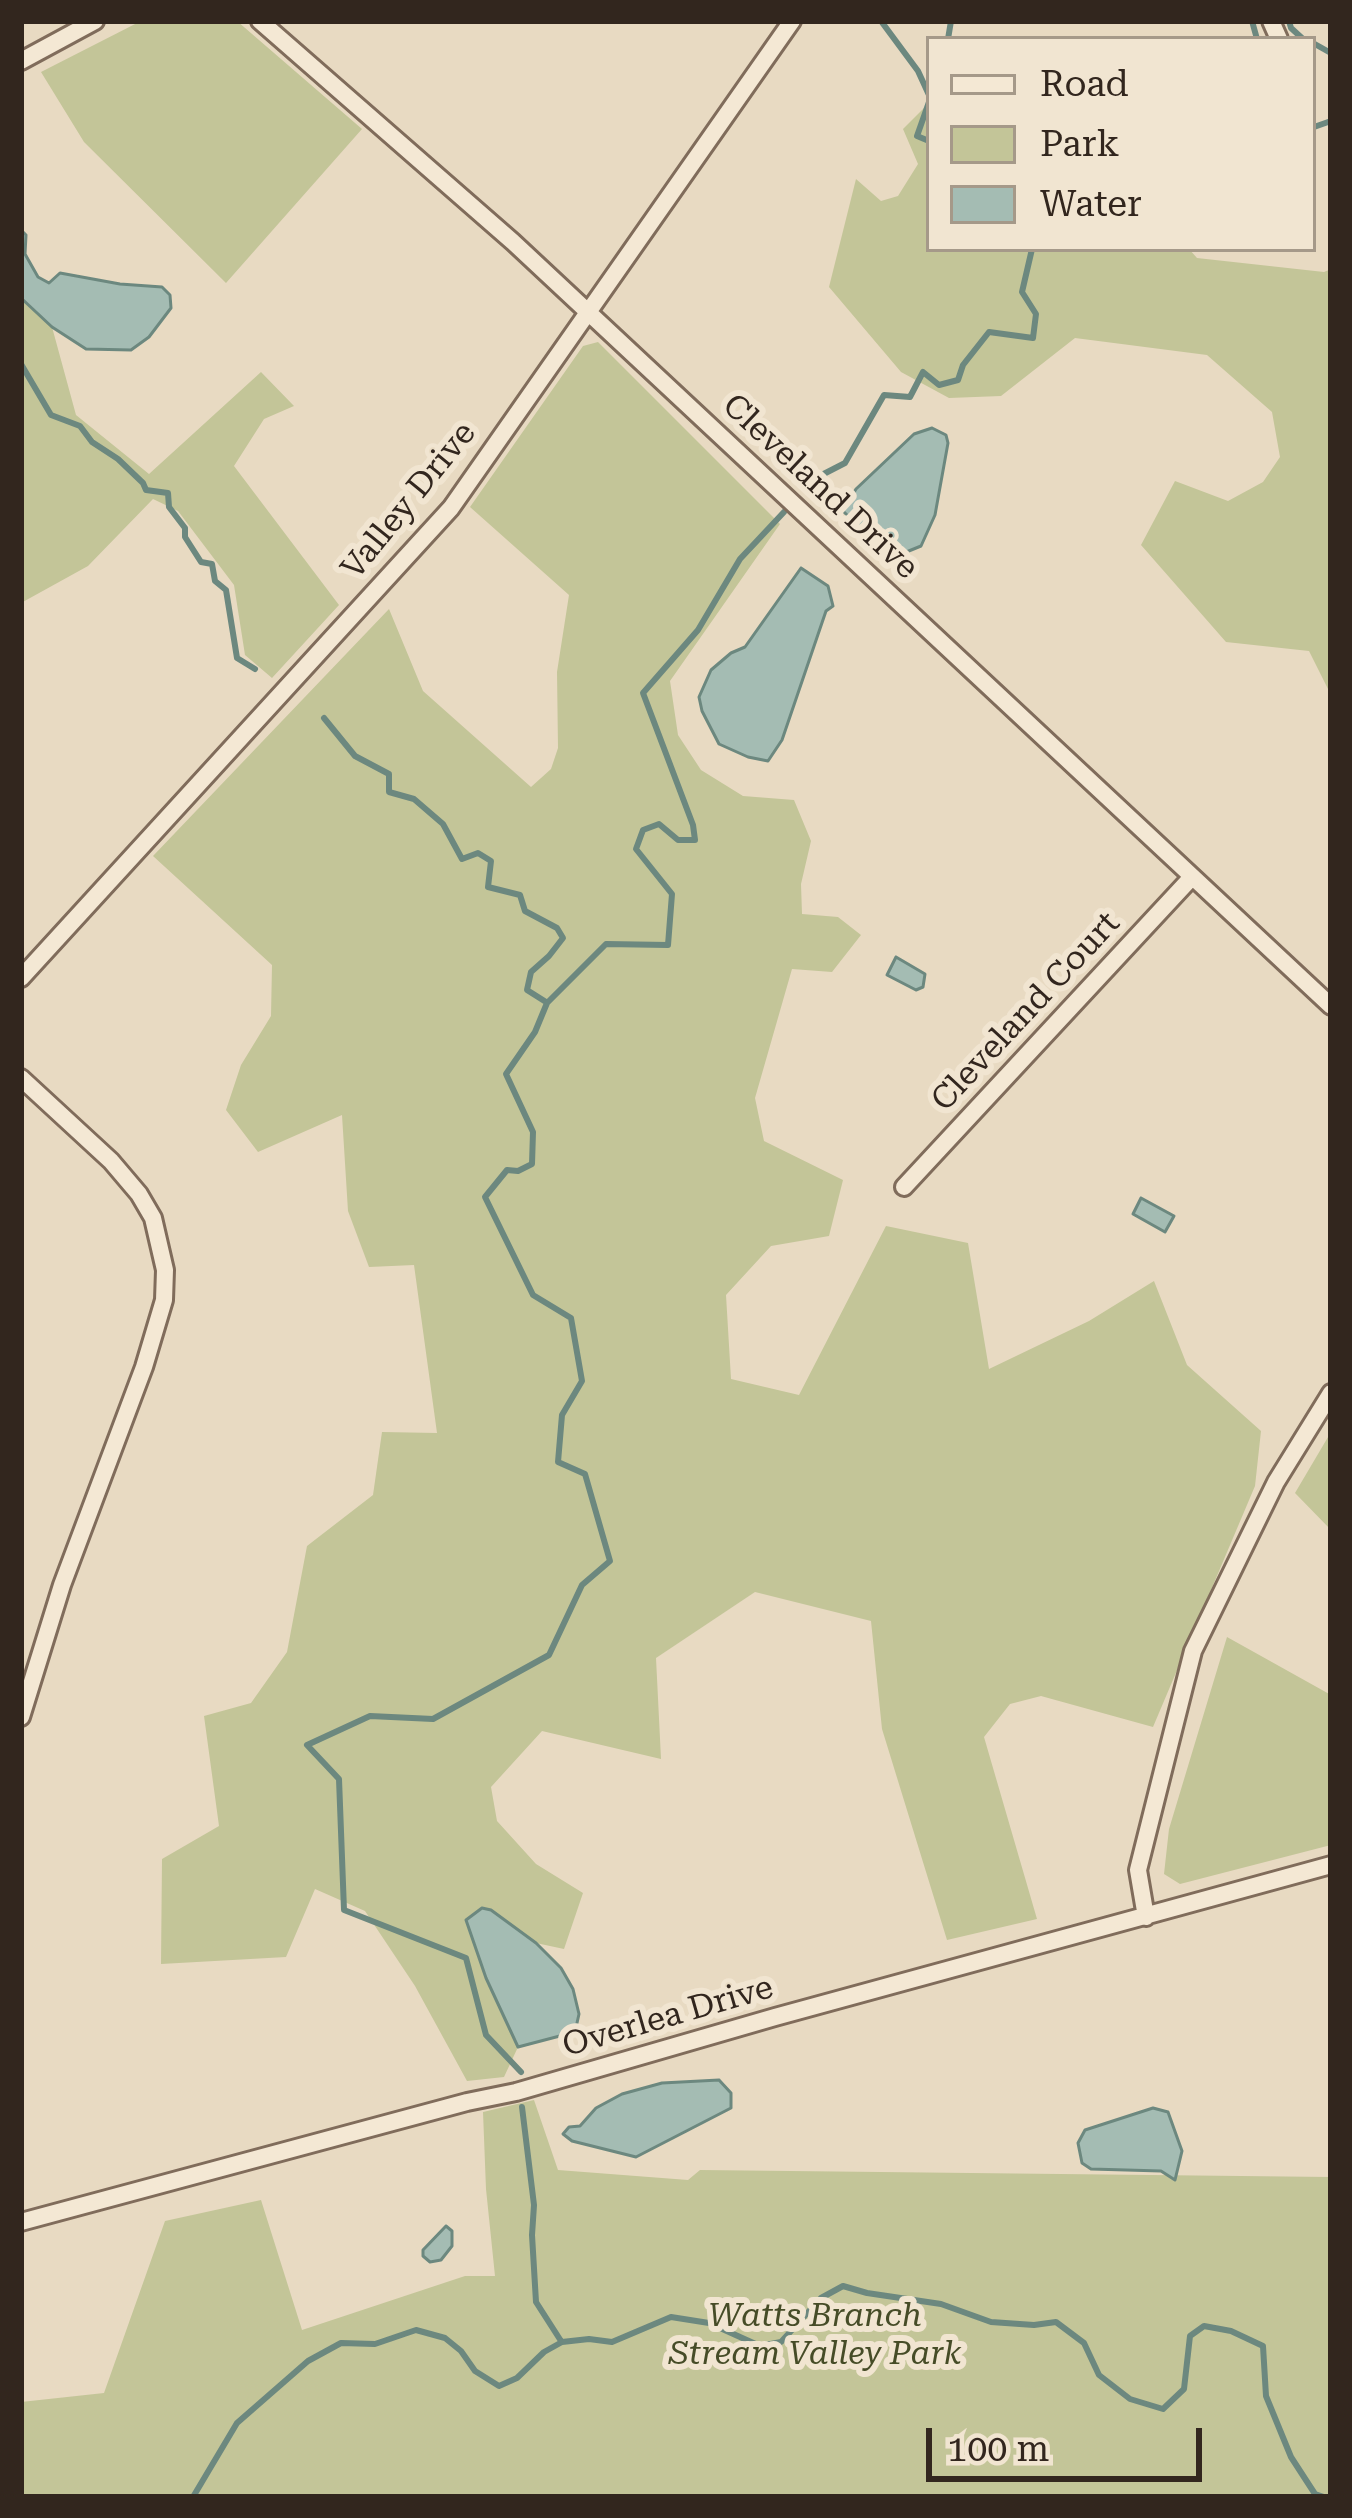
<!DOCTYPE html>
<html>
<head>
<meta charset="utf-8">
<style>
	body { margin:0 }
	#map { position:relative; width:1352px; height:2518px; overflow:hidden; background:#e8dac2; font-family:"Roboto Serif",serif }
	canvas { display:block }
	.frame { position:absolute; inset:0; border:24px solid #32261e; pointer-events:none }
	.legend { position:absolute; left:926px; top:36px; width:390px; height:216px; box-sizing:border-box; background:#f1e5d1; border:3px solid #a59989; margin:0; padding:15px 21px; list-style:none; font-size:36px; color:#32261e }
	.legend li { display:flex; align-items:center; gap:24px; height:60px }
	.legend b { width:60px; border:3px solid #a59989 }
	.scale { position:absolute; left:926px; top:2428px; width:276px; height:54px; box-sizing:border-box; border:6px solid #32261e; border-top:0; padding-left:15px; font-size:36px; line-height:42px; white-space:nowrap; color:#32261e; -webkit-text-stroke:9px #f1e5d1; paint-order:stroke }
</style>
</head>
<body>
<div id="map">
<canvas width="1352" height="2518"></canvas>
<div class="frame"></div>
<ul class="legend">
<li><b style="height:15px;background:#f4e8d4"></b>Road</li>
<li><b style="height:33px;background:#c3c598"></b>Park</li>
<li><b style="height:33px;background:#a4bcb3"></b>Water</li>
</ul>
<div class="scale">100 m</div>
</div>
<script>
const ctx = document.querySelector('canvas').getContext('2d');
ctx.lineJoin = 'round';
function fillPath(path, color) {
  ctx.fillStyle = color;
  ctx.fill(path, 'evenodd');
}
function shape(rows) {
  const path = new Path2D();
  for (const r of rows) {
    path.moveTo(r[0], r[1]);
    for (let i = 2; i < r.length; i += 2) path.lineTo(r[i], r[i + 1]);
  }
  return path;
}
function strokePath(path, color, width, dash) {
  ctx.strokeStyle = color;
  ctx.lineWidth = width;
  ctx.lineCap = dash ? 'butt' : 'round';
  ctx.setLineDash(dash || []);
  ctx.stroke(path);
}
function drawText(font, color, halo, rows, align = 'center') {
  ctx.font = font + ' "Roboto Serif",serif';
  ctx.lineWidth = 12;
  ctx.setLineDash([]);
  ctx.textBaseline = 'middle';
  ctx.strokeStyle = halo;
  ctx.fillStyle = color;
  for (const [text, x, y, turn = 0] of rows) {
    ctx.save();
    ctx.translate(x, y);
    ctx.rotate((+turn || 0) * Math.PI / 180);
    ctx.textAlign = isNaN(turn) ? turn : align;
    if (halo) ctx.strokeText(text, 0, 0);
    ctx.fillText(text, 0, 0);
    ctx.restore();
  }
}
fillPath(shape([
	[141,21,237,21,362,129,226,283,84,142,41,72],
	[929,103,929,249,1189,249,1197,258,1324,272,1331,269,1331,695,1309,651,1226,642,1141,545,1175,481,1228,501,1263,482,1280,457,1272,412,1207,355,1075,338,1001,396,949,398,901,372,829,287,856,179,881,201,898,196,918,164,903,129],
	[21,298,52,327,76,415,149,474,261,372,294,406,264,419,234,466,339,605,272,678,245,655,234,585,178,511,153,499,88,566,21,603],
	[598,342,780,524,670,681,678,735,701,770,743,796,794,800,811,841,801,884,802,914,838,917,861,935,832,972,792,969,755,1098,764,1141,843,1180,829,1236,771,1246,726,1295,731,1379,799,1395,886,1226,968,1243,989,1369,1089,1321,1154,1281,1187,1365,1261,1431,1255,1486,1153,1727,1041,1696,1010,1704,984,1737,1037,1919,947,1940,882,1729,871,1621,755,1592,656,1658,661,1759,542,1731,491,1787,497,1821,536,1864,583,1893,564,1949,536,1943,491,1910,486,1978,518,2047,504,2077,467,2081,415,1986,365,1911,315,1889,286,1957,161,1964,162,1859,219,1826,204,1716,251,1703,287,1652,307,1546,373,1495,382,1432,437,1433,414,1265,369,1267,348,1211,342,1115,258,1152,226,1110,241,1065,271,1016,272,965,153,856,389,609,423,691,531,787,551,769,558,748,557,672,569,595,470,507,583,346],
	[1331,1432,1331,1530,1295,1493],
	[1227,1637,1331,1695,1331,1845,1180,1884,1164,1874,1169,1829],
	[534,2100,558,2170,688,2180,700,2170,1331,2177,1331,2497,21,2497,21,2402,104,2393,165,2221,261,2200,302,2330,465,2276,495,2276,486,2189,483,2112]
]), '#c3c598');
const water = shape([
	[21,230,26,235,25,254,38,277,49,283,60,273,120,284,162,287,170,295,171,308,149,337,131,350,86,349,52,327,21,298,21,230],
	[932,428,946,435,948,443,935,515,921,546,899,555,879,547,843,511,856,489,914,434,932,428],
	[801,568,828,586,833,606,826,611,782,740,768,761,748,757,719,744,702,711,699,697,711,670,731,653,745,647,801,568],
	[896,957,925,974,923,987,916,990,887,975,896,957],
	[1141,1198,1174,1216,1165,1232,1133,1214,1141,1198],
	[482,1908,491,1910,536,1943,561,1968,573,1989,579,2014,575,2032,518,2047,486,1978,466,1920,482,1908],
	[719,2080,731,2093,731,2108,636,2157,572,2141,563,2134,569,2127,580,2126,596,2108,622,2094,662,2083,719,2080],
	[1153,2108,1168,2112,1182,2151,1175,2180,1161,2171,1091,2169,1082,2163,1078,2143,1085,2130,1153,2108],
	[446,2226,452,2231,452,2246,441,2260,430,2262,423,2256,423,2250,446,2226]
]);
fillPath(water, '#a4bcb3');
strokePath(water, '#6c887f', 3);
strokePath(shape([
	[881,21,918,71,929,95],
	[1252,21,1257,39],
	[1289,21,1291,28,1303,39],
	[948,39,951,21],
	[1313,43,1329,52],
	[929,102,917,136,929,141],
	[1314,127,1331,121],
	[21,364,51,415,80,426,92,442,118,459,143,483,146,490,168,493,169,507,185,528,185,537,201,562,212,564,215,581,226,590,237,658,255,669],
	[810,481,845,463,884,395,910,397,923,372,939,385,958,380,963,365,989,332,1033,338,1036,314,1022,292,1032,249],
	[324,718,355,756,389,774,389,792,414,799,443,824,462,859,478,853,491,861,488,887,520,895,525,911,557,928,563,938,549,956,531,972,527,990,546,1002],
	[521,2072,486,2035,466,1958,344,1910,339,1779,307,1745,370,1716,433,1719,549,1655,582,1585,610,1561,585,1474,558,1462,562,1415,582,1381,571,1318,533,1295,485,1197,507,1170,518,1171,532,1164,533,1132,506,1074,535,1032,547,1003,606,944,668,945,672,894,636,849,643,830,659,824,678,840,695,840,693,825,643,693,698,630,740,559,784,512],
	[522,2107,534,2205,532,2235,536,2302,561,2341],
	[193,2497,237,2423,308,2361,341,2343,375,2344,416,2330,445,2338,461,2351,475,2371,499,2386,517,2378,544,2352,562,2342,589,2339,612,2342,671,2317,709,2323,760,2346,781,2342,821,2298,843,2286,867,2293,941,2304,991,2322,1034,2325,1056,2322,1084,2343,1099,2375,1130,2399,1163,2409,1184,2389,1190,2336,1204,2326,1231,2331,1263,2346,1266,2396,1291,2457,1315,2494,1324,2497]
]), '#6c887f', 6);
const street = shape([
	[260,21,513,242,1331,1006],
	[1271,21,1279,39],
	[21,61,95,21],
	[21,978,451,508,792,21],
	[21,1078,111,1161,139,1194,153,1218,165,1270,164,1300,144,1367,62,1585,21,1717],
	[904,1187,1191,878],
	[1146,1917,1138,1870,1193,1651,1276,1482,1331,1393],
	[21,2222,467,2102,516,2092,775,2017,1331,1865]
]);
strokePath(street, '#806c5b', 22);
strokePath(street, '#f4e8d4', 16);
drawText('33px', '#32261e', '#f1e5d1', [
	["Cleveland Drive",820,487,43],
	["Valley Drive",409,501,-51],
	["Cleveland Court",1026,1012,-47],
	["Overlea Drive",668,2017,-16]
]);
drawText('italic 33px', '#464c27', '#f1e5d1', [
	["Watts Branch",815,2316],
	["Stream Valley Park",815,2354]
]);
</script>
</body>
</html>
